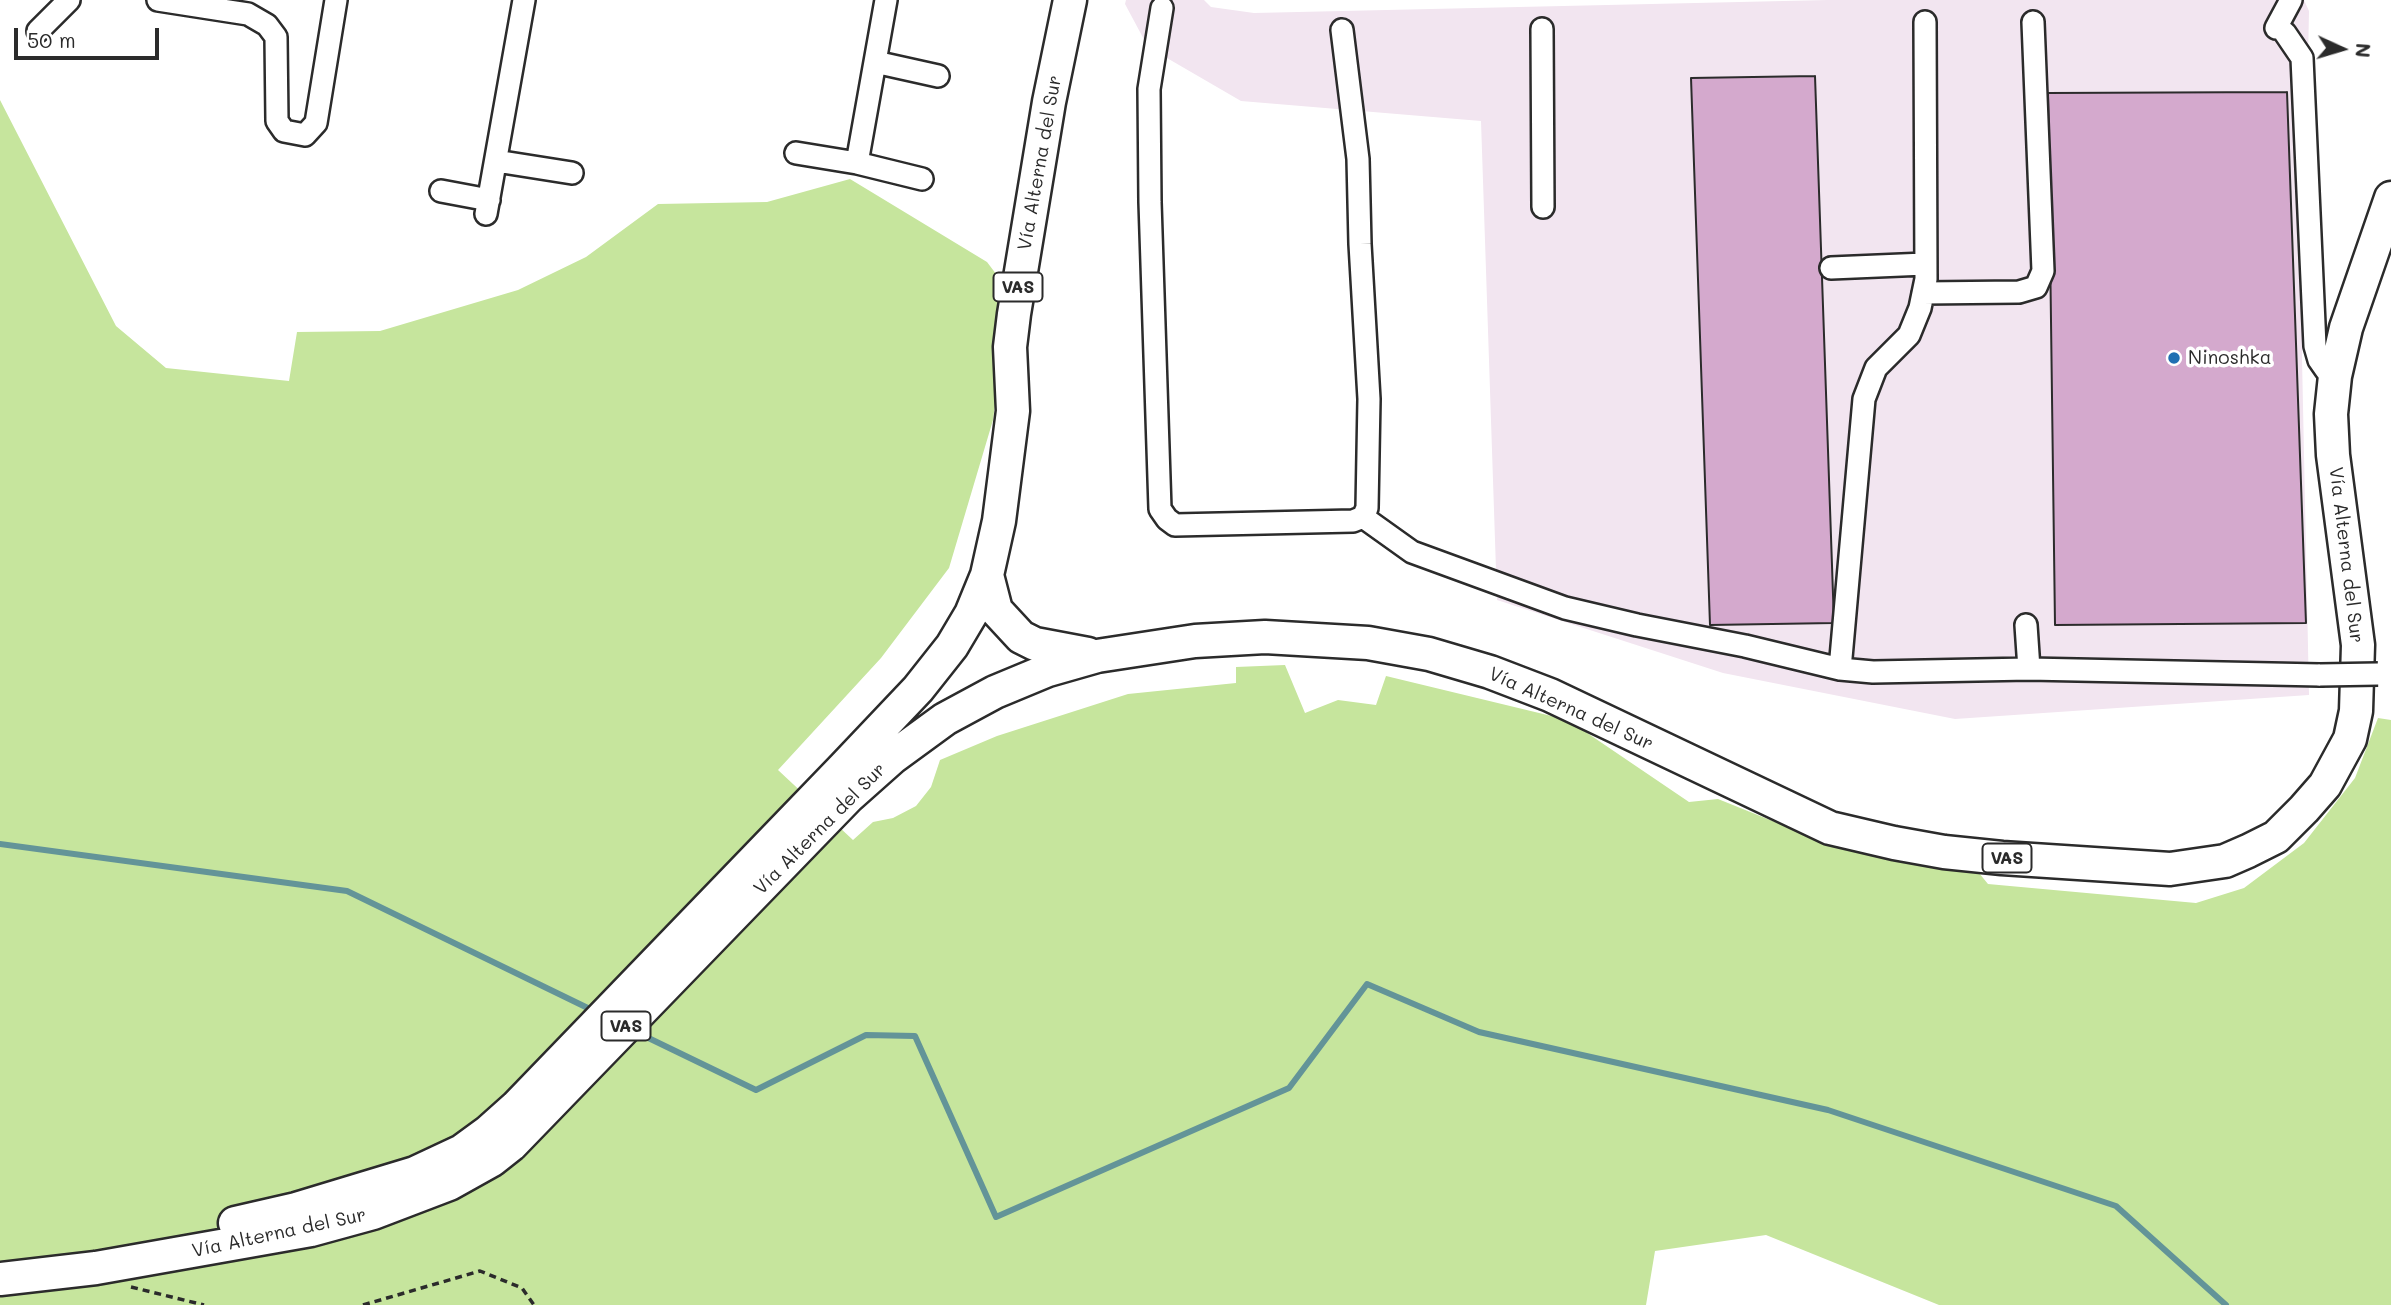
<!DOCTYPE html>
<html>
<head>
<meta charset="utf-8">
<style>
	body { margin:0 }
	#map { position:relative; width:2391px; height:1305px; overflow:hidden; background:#fff; font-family:Mali,sans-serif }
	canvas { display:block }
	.north { position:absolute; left:2307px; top:14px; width:70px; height:70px; -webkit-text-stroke:5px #fff; paint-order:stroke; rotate:94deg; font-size:19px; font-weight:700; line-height:28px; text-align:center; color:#2b2b2b }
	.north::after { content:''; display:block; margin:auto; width:24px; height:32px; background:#2b2b2b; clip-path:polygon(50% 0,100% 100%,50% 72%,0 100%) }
	.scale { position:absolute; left:14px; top:28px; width:145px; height:32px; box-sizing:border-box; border:4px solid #2b2b2b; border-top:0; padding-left:9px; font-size:21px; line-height:24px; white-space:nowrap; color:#2b2b2b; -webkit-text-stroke:5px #fff; paint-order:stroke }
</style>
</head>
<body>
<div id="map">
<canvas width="2391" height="1305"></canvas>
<div class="north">N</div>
<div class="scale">50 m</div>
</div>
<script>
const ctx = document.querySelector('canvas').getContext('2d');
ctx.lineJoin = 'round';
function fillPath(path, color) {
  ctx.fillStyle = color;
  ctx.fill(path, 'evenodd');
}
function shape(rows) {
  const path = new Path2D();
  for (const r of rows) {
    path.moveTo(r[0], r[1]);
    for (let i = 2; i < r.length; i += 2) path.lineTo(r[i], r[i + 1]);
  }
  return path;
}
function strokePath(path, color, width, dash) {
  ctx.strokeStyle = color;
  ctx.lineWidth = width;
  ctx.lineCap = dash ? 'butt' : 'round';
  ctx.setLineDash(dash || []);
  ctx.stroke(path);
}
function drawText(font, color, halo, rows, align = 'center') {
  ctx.font = font + ' Mali,sans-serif';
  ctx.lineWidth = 7;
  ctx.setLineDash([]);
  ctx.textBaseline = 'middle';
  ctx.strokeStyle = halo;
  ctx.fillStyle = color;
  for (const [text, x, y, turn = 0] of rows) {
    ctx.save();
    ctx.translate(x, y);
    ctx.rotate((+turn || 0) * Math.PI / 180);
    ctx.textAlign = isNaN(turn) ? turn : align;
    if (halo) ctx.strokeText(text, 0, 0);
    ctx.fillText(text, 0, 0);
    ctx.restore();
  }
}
fillPath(shape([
	[1126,0,1204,0,1211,7,1254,13,1828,0,2304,0,2309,11,2302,358,2309,695,1955,719,1723,673,1497,600,1481,121,1241,101,1148,47,1125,4]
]), '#f2e5f0');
fillPath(shape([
	[0,100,116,326,166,368,289,381,297,332,380,331,518,290,586,257,658,204,767,202,850,179,987,262,1009,291,993,420,949,568,881,658,778,770,853,840,873,822,893,818,916,806,931,787,940,760,997,736,1128,694,1236,683,1236,667,1285,665,1305,713,1338,700,1376,705,1386,676,1568,720,1689,802,1718,799,1842,849,1979,873,1988,884,2196,903,2244,888,2304,843,2355,778,2378,718,2391,720,2391,1305,1939,1305,1766,1235,1655,1251,1646,1305,0,1305]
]), '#c6e59d');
strokePath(shape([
	[0,844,347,891,596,1012],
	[634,1031,756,1090,866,1035,915,1036,996,1217,1289,1088,1367,984,1479,1032,1828,1110,2116,1206,2226,1305]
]), '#639498', 6);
const building = shape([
	[1815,76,1834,623,1710,625,1691,78,1815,76],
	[2287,92,2306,623,2055,625,2048,93,2287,92]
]);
fillPath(building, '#d4a9cd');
strokePath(building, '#2b2b2b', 2);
const minor = shape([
	[158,0,248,14,267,25,276,37,277,121,284,131,305,135,316,123,336,0],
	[1162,8,1149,89,1150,202,1160,509,1167,519,1175,525,1353,521,1363,517,1367,508,1369,399,1360,244,1358,159,1342,30],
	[2276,28,2291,0],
	[1542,29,1543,207],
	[38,31,69,0],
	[2285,33,2302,58,2315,346,2319,360,2326,370,2335,376],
	[875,62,938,76],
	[796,153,857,163,922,179],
	[496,161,572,173],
	[857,163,886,0],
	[441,191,489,200],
	[486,214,524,0],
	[1831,268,1925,264],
	[1923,293,2019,292,2036,287,2043,271,2033,22],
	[1363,517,1412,552,1565,608,1637,625,1745,646,1840,669,1873,672,2029,669,2320,675],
	[2026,625,2029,669],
	[1840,669,1864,399,1876,368,1909,335,1920,308,1926,279,1925,22]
]);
const highway = shape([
	[987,575,996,610,1021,637,1035,644,1088,654],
	[235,1223,296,1209,415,1173,462,1151,488,1132,516,1107,844,767,918,689,952,646,971,614,987,575,999,521,1013,411,1010,347,1014,314,1049,102,1070,0],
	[0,1279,96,1268,311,1230,373,1213,449,1184,492,1160,511,1145,848,797,893,757,945,719,995,692,1048,670,1097,656,1195,641,1265,637,1368,643,1429,654,1490,672,1550,695,1830,828,1894,843,1944,852,2002,858,2170,869,2225,861,2248,851,2276,837,2304,809,2325,785,2350,739,2356,711,2358,645,2333,455,2331,414,2335,376,2346,328,2391,198]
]);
strokePath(minor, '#2b2b2b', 26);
strokePath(highway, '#2b2b2b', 37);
strokePath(shape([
	[131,1287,204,1305],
	[363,1305,480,1271,522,1288,534,1305]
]), '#2b2b2b', 3.5, [7, 5]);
strokePath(minor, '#fff', 21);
strokePath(highway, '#fff', 32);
const minorBridge = shape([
	[2320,675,2378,674]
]);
strokePath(minorBridge, '#2b2b2b', 26, []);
strokePath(minorBridge, '#fff', 21);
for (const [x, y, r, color] of [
	[2174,358,7,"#1f6fb2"]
]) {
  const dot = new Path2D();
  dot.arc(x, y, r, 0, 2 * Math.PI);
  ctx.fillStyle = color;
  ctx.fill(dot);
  strokePath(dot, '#fff', 2.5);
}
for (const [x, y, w] of [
	[1018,287,49],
	[2007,858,49],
	[626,1026,49]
]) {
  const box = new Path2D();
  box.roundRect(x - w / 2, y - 14.5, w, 29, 5);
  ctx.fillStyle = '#fff';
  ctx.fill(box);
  strokePath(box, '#2b2b2b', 2);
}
drawText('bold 18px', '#2b2b2b', null, [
	["VAS",1018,287],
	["VAS",2007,858],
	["VAS",626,1026]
]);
drawText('19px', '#2b2b2b', '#fff', [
	["Vía Alterna del Sur",1040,163,-80],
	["Vía Alterna del Sur",2346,555,83],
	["Vía Alterna del Sur",1571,709,24],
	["Vía Alterna del Sur",820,829,-45],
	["Vía Alterna del Sur",279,1233,-12]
]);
drawText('19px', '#2b2b2b', '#fff', [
	["Ninoshka",2188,358]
], 'left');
</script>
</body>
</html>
